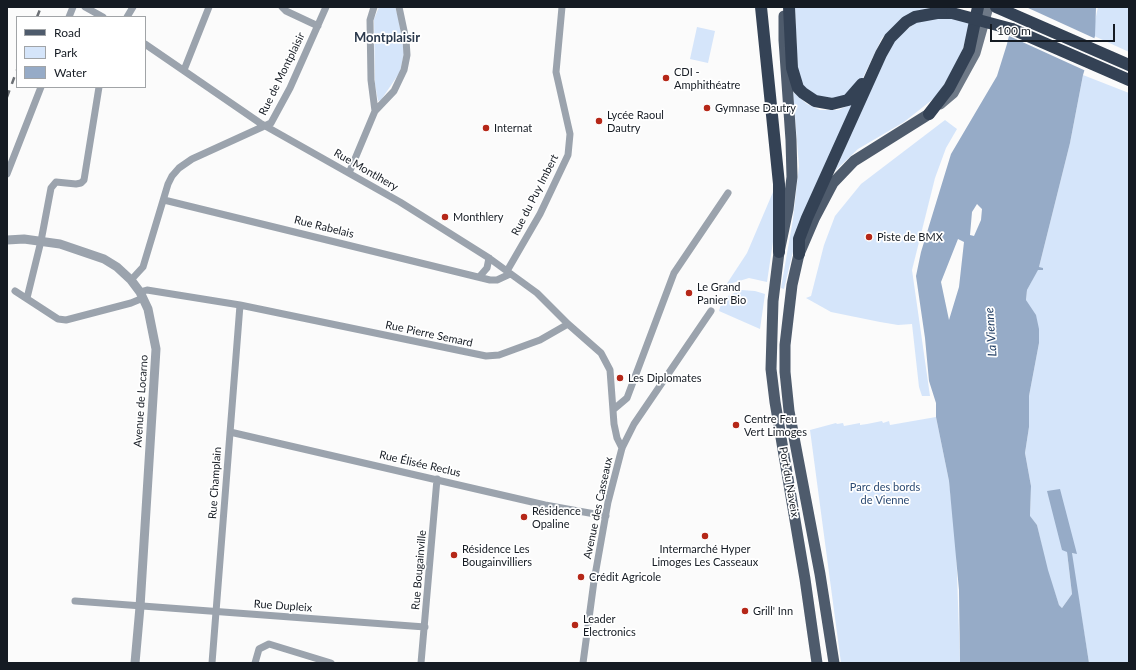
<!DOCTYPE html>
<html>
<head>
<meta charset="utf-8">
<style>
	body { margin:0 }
	#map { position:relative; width:1136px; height:670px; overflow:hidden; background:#fbfbfb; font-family:Lato,sans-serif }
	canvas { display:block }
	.frame { position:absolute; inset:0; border:8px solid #151b23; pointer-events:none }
	.legend { position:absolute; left:16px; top:16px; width:130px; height:72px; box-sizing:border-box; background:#fff; border:1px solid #a1a4a7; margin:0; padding:5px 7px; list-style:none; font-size:12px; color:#151b23 }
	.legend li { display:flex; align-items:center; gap:8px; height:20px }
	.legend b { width:20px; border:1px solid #a1a4a7 }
	.scale { position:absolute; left:990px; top:24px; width:125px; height:18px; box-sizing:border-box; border:2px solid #151b23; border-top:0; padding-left:5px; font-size:12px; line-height:14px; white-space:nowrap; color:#151b23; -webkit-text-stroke:3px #fff; paint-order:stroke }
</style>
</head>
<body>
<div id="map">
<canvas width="1136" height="670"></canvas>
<div class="frame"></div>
<ul class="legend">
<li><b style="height:5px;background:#4e5b6c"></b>Road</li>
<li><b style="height:11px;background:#d5e5fa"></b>Park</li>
<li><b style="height:11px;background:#96abc7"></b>Water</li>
</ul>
<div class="scale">100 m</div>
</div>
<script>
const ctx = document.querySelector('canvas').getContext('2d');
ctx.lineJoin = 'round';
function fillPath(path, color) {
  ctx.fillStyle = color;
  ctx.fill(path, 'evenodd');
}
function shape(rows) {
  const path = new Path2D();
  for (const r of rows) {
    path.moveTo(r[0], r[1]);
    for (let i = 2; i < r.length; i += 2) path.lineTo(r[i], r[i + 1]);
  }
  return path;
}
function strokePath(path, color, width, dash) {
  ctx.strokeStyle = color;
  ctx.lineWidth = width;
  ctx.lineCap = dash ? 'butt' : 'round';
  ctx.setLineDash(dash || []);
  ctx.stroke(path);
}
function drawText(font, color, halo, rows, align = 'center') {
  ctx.font = font + ' Lato,sans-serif';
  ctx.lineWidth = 3.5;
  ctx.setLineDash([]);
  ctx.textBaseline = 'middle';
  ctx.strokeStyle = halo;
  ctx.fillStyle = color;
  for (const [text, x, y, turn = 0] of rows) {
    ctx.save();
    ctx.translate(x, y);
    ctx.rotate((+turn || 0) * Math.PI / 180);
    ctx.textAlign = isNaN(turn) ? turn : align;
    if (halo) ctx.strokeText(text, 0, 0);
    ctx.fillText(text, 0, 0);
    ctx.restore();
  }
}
fillPath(shape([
	[379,7,395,7,398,16,404,53,400,72,381,100,378,101,375,84,374,19],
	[795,7,947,7,901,20,882,38,860,84,849,95,826,101,808,93,798,77],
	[1098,7,1129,7,1129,52,1092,35],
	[946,17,970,23,960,59,937,96,904,122,858,149,835,171,882,62,896,38,915,23,928,18],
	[697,27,715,31,708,63,690,59],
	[1083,75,1129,93,1129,663,1089,663,1071,553,1077,554,1067,552,1072,594,1062,608,1059,605,1047,570,1037,525,1030,517,1031,486,1025,453,1029,427,1029,396,1039,343,1026,300,1027,290,1039,267,1070,143],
	[793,92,807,104,820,110,838,110,854,103,795,243,784,289,781,288,793,219,799,166],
	[945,120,957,129,946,148,935,178,912,270,930,396,922,396,919,387,912,324,898,325,880,322,831,312,806,298,811,296,824,245,835,216,861,184],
	[773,192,774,201,774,235,767,282,749,278,726,285,747,253],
	[741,290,755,291,765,294,760,329,719,311,721,304,728,296],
	[936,417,949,481,956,544,960,663,841,663,810,430,836,423,837,424,843,423,844,426,860,423,860,425,867,424,882,421,883,423,889,421,890,425]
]), '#d5e5fa');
fillPath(shape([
	[1016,7,1096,7,1095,36,1083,75,1070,143,1039,267,1043,268,1043,270,1038,270,1027,290,1026,300,1036,315,1039,329,1039,343,1029,396,1029,427,1025,453,1031,486,1030,516,1037,525,1048,570,1059,605,1062,608,1072,594,1067,552,1062,550,1047,491,1060,489,1077,554,1072,553,1089,663,960,663,959,590,949,481,936,417,936,403,929,381,925,338,916,276,921,252,951,154,997,76,1007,44],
	[977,204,982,209,981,220,974,236,970,235,972,212],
	[958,239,964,242,959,287,949,320,941,282]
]), '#96abc7');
fillPath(shape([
	[1014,7,1026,7,1096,39,1086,71,1007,35]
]), '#fbfbfb');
strokePath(shape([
	[85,7,103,17],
	[282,7,286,11,318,26],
	[374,7,370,20,371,80,375,111],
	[69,17,73,7],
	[127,17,133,7],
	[145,44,260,123,400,202,489,258,537,293,568,324,601,353,610,370,614,424,617,438,622,448],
	[184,70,209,7],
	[349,173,375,111,394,91,404,70,407,55,406,40,399,7],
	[7,174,41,87],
	[164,200,490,280,497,280,510,274],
	[507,271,540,214,568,155,570,134,556,72,562,7],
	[480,276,487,268,489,258],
	[131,280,143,267,168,184,172,176,179,168,192,159,271,123,290,88,326,7],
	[15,291,58,319,66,320,131,303,143,298],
	[140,292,147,290,240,305,486,356,499,355,540,340,568,324],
	[27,298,41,241,51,188,56,182,76,184,81,183,84,180,99,87],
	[614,409,627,398,674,273,728,193],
	[230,432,545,505,606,516],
	[75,601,425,627],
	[212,663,240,305],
	[255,663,259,649,269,644,331,663],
	[421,663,437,479],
	[583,663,594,581,608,502,622,448,634,424,711,311]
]), '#9ba3ad', 7);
strokePath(shape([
	[7,240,24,239,60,244,104,259,117,267,131,280,140,292,148,309,156,349,140,607,135,663]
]), '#9ba3ad', 9);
strokePath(shape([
	[940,104,953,93,975,53,988,7]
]), '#6e7987', 11);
strokePath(shape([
	[784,16,784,40,791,140,792,177,788,209,779,252,773,301,771,369,775,402,805,579,817,663],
	[834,663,820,574,789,411,785,372,785,345,792,285,799,254,814,219,833,183,854,161,929,114]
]), '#4e5b6c', 11);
strokePath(shape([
	[761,7,779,184,779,252],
	[789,7,792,68,798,88,803,93,815,101,832,104,848,100,862,84],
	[996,7,1129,65],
	[1012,29,1129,80],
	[929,114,949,88,969,50,978,7],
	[799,254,799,239,807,218,881,54,890,38,906,22,915,17,937,13,952,13]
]), '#344255', 12);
strokePath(shape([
	[37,17,41,7],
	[7,97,17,70]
]), '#6c7075', 2.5, [7, 7]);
strokePath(shape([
	[952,13,1012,29]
]), '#344255', 12);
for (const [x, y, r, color] of [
	[666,78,4,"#b52718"],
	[707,108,4,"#b52718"],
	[599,121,4,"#b52718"],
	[486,128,4,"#b52718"],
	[445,217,4,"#b52718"],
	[869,237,4,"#b52718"],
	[689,293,4,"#b52718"],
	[620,378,4,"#b52718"],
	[736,425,4,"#b52718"],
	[524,517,4,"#b52718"],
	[705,536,4,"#b52718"],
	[454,555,4,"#b52718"],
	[581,577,4,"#b52718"],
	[745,611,4,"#b52718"],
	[575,625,4,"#b52718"]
]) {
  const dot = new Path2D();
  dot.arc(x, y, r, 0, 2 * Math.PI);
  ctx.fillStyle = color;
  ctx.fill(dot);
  strokePath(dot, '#fff', 1.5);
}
drawText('11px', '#151b23', '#fff', [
	["CDI -",674,72],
	["Amphithéatre",674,85],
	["Gymnase Dautry",715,108],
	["Lycée Raoul",607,115],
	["Dautry",607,128],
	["Internat",494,128],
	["Monthlery",453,217],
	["Piste de BMX",877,237],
	["Le Grand",697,287],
	["Panier Bio",697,300],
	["Les Diplomates",628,378],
	["Centre Feu",744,419],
	["Vert Limoges",744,432],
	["Résidence",532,511],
	["Opaline",532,524],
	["Résidence Les",462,549],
	["Bougainvilliers",462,562],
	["Intermarché Hyper",705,549,"center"],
	["Limoges Les Casseaux",705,562,"center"],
	["Crédit Agricole",589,577],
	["Grill' Inn",753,611],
	["Leader",583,619],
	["Electronics",583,632]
], 'left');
drawText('11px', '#151b23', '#fff', [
	["Rue de Montplaisir",282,74,-64],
	["Rue Montlhery",366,170,30],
	["Rue du Puy Imbert",535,195,-63],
	["Rue Rabelais",324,227,14],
	["Rue Pierre Semard",429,334,12],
	["Avenue de Locarno",141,401,-86],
	["Rue Élisée Reclus",420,464,13],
	["Port du Naveix",789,482,80],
	["Rue Champlain",215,483,-86],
	["Avenue des Casseaux",598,508,-78],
	["Rue Bougainville",419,570,-85],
	["Rue Dupleix",283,606,4]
]);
drawText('11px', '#2c4b73', '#fff', [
	["Parc des bords",885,487],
	["de Vienne",885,500]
]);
drawText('italic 12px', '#18365d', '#fff', [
	["La Vienne",991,332,-94]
]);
drawText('bold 13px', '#2b394c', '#fff', [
	["Montplaisir",387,38]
]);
</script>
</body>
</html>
